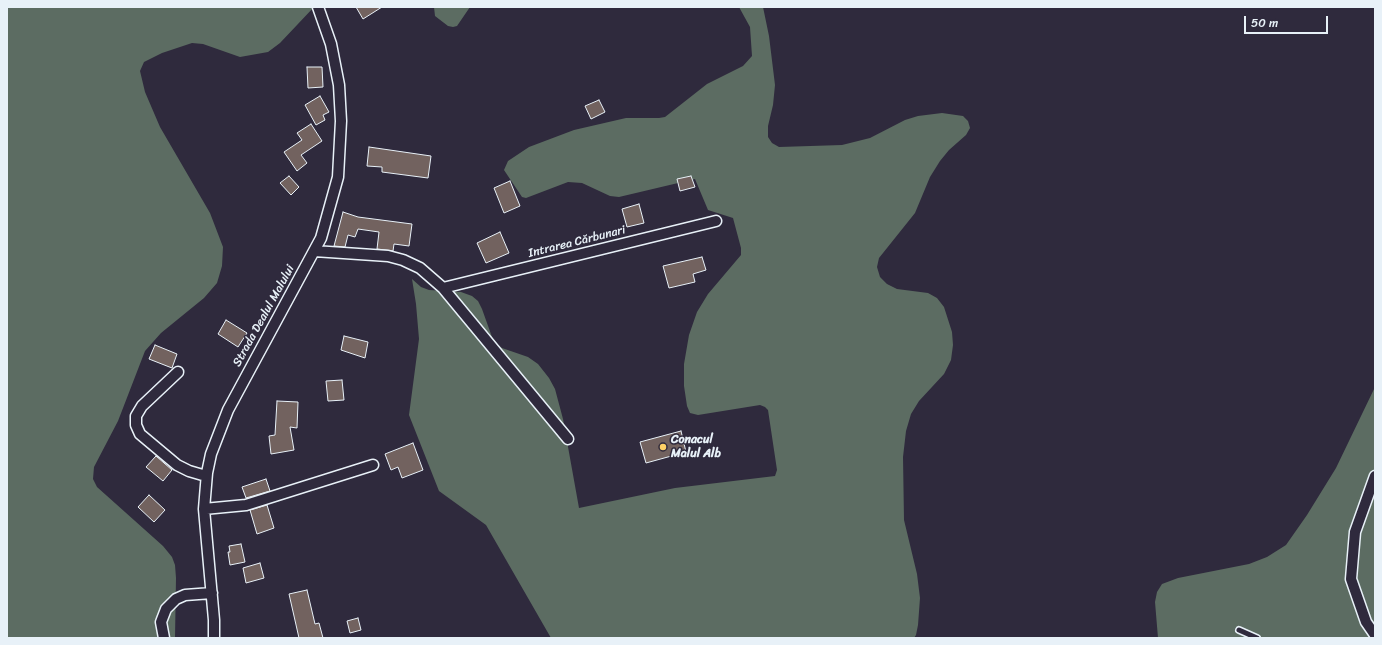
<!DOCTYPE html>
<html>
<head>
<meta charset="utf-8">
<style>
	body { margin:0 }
	#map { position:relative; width:1382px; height:645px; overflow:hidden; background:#2f2a3d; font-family:Sriracha,sans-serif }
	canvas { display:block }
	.frame { position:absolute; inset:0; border:8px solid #e8f1f8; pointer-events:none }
	.scale { position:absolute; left:1244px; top:16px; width:84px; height:18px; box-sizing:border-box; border:2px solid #e8f1f8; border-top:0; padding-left:5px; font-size:12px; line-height:14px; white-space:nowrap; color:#e8f1f8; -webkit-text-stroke:3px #2f2a3d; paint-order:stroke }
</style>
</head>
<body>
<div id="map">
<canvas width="1382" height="645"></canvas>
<div class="frame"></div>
<div class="scale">50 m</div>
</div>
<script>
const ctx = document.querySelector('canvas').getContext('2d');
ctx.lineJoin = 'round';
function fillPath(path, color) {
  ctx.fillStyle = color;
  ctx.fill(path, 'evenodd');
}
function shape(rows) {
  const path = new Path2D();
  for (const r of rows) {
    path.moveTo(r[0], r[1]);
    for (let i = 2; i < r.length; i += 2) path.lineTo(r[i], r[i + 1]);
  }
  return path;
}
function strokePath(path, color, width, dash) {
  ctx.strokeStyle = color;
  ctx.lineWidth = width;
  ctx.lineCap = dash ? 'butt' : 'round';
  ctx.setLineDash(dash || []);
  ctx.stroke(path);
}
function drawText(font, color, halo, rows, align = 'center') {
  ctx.font = font + ' Sriracha,sans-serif';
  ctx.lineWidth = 3;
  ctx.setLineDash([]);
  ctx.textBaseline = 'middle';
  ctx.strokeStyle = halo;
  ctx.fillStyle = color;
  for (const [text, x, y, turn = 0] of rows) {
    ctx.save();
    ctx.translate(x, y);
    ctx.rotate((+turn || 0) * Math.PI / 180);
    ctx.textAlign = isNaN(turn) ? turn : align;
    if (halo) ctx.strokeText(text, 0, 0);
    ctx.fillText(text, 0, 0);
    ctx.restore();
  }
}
fillPath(shape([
	[7,7,314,7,280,43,268,52,240,57,203,44,192,43,162,53,144,62,140,71,145,92,160,127,210,213,223,247,222,266,217,283,204,298,161,333,145,351,118,421,94,467,93,479,97,487,163,546,172,557,175,565,176,578,175,638,7,638],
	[434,7,470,7,457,26,453,27,448,26,435,16],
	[739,7,763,7,769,36,775,85,773,105,768,126,768,137,772,143,779,147,842,145,870,138,905,120,918,116,942,113,963,116,968,121,970,128,966,135,949,150,940,161,930,177,915,213,879,258,877,267,880,277,887,284,897,289,928,293,937,298,944,307,952,332,953,345,951,360,944,374,919,401,911,414,906,431,903,457,904,520,917,574,920,598,918,625,916,635,914,638,551,638,486,525,439,491,409,415,419,339,416,304,412,279,421,287,429,290,461,292,472,296,478,301,482,309,492,337,497,344,502,348,528,357,538,364,549,378,555,389,563,419,579,508,675,488,775,476,777,470,768,410,765,407,760,405,698,415,690,413,687,406,684,386,684,364,689,335,697,312,708,294,741,255,741,248,733,218,708,210,695,179,619,197,610,196,582,183,568,182,526,198,522,197,504,170,508,161,529,147,574,130,626,118,659,118,665,117,707,84,743,66,752,56,750,27],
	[1375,387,1375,638,1158,638,1155,602,1157,592,1162,584,1178,578,1249,564,1267,557,1286,545,1307,515,1336,468]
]), '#5c6c62');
const building = shape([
	[356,7,382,7,363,19,356,7],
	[307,67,322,67,323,87,308,88,307,67],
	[320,96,329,112,323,115,325,120,316,125,305,105,320,96],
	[599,100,605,112,591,119,585,106,599,100],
	[311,124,322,141,301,155,307,163,297,171,284,152,302,140,297,133,311,124],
	[369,147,431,156,428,178,382,172,382,167,367,166,369,147],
	[289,176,299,187,291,195,280,183,289,176],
	[691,176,695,187,680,191,677,179,691,176],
	[510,181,520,206,504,213,494,188,510,181],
	[639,204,644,223,627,227,622,209,639,204],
	[343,212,358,217,412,224,409,246,394,244,393,251,377,249,379,232,358,229,355,237,348,235,345,247,334,246,343,212],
	[500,232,509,253,486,263,477,243,500,232],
	[702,257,706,270,693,274,695,282,669,288,663,266,702,257],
	[226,320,247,333,238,347,218,334,226,320],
	[344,336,368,342,365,358,341,350,344,336],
	[155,345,177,354,172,368,149,359,155,345],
	[342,380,344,400,328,401,326,381,342,380],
	[277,401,298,402,297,428,290,427,294,450,271,454,269,436,275,435,277,401],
	[681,431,686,452,646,463,640,442,681,431],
	[413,443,423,470,402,478,398,467,391,470,385,454,413,443],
	[156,456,172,470,163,481,146,467,156,456],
	[266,479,270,491,246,498,242,487,266,479],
	[149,495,165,510,154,522,138,507,149,495],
	[267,505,274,528,257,534,250,510,267,505],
	[241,544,245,562,230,565,228,552,230,552,229,546,241,544],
	[260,563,264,578,246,583,243,568,260,563],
	[307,590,315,624,319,623,323,638,299,638,289,594,307,590],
	[358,618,361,630,350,633,347,621,358,618]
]);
fillPath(building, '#72625f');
strokePath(building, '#e8f1f8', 1);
const lane = shape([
	[1239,630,1257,638]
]);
const street = shape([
	[314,251,388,256,403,260,420,268,443,288,568,439],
	[443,288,716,221],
	[178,372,142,406,136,416,136,425,140,434,177,465,189,471,206,476],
	[1375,476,1355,532,1351,579,1366,622,1375,635],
	[204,509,246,505,373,465],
	[164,638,161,622,166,609,176,599,185,595,212,593],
	[214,638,214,620,204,509,207,473,211,454,228,410,321,238,338,177,341,121,339,85,331,44,318,7]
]);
strokePath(lane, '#e8f1f8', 8);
strokePath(street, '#e8f1f8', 13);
strokePath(lane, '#2f2a3d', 5);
strokePath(street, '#2f2a3d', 10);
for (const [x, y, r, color] of [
	[663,447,4,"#ffd166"]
]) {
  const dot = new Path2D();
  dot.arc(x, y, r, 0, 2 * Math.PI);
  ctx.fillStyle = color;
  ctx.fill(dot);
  strokePath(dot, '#2f2a3d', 1.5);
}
drawText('12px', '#e8f1f8', '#2f2a3d', [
	["Intrarea Cărbunari",577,242,-14],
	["Strada Dealul Malului",264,316,-61]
]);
drawText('bold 12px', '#e8f1f8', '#2f2a3d', [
	["Conacul",671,440],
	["Malul Alb",671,454]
], 'left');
</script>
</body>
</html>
